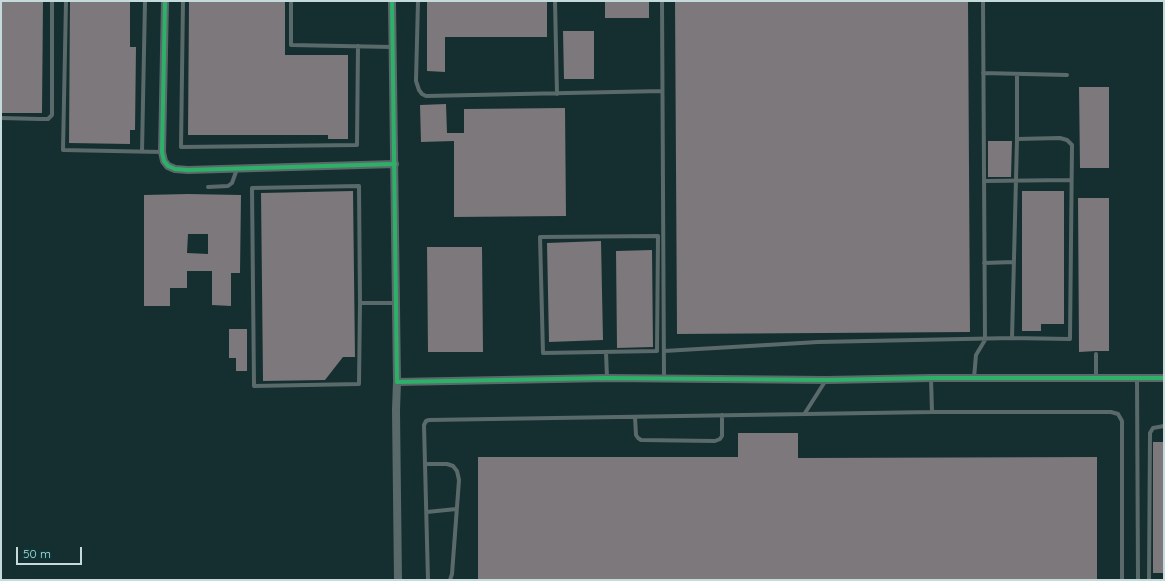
<!DOCTYPE html>
<html>
<head>
<meta charset="utf-8">
<style>
	body { margin:0 }
	#map { position:relative; width:1165px; height:581px; overflow:hidden; background:#152e30; font-family:Quicksand,sans-serif }
	canvas { display:block }
	.frame { position:absolute; inset:0; border:2px solid #c4dadb; pointer-events:none }
	.scale { position:absolute; left:16px; top:547px; width:66px; height:18px; box-sizing:border-box; border:2px solid #c4dadb; border-top:0; padding-left:5px; font-size:12px; line-height:14px; white-space:nowrap; color:#c4dadb; -webkit-text-stroke:3px #0a393b; paint-order:stroke }
</style>
</head>
<body>
<div id="map">
<canvas width="1165" height="581"></canvas>
<div class="frame"></div>
<div class="scale">50 m</div>
</div>
<script>
const ctx = document.querySelector('canvas').getContext('2d');
ctx.lineJoin = 'round';
function fillPath(path, color) {
  ctx.fillStyle = color;
  ctx.fill(path, 'evenodd');
}
function shape(rows) {
  const path = new Path2D();
  for (const r of rows) {
    path.moveTo(r[0], r[1]);
    for (let i = 2; i < r.length; i += 2) path.lineTo(r[i], r[i + 1]);
  }
  return path;
}
function strokePath(path, color, width, dash) {
  ctx.strokeStyle = color;
  ctx.lineWidth = width;
  ctx.lineCap = dash ? 'butt' : 'round';
  ctx.setLineDash(dash || []);
  ctx.stroke(path);
}
fillPath(shape([
	[1,1,43,1,42,113,1,113],
	[70,1,130,1,130,47,136,47,135,130,130,130,130,144,69,143],
	[189,1,285,1,285,55,348,55,348,139,328,139,328,135,188,135],
	[427,1,547,1,547,37,445,37,445,72,427,71],
	[605,1,649,1,649,18,605,18],
	[675,1,968,1,970,332,677,334],
	[563,31,594,31,594,79,564,79],
	[1079,87,1109,87,1109,168,1080,168],
	[446,104,447,133,464,133,464,109,565,108,566,216,454,217,454,141,421,142,420,105],
	[988,141,1012,141,1011,177,988,177],
	[353,191,355,357,343,357,325,380,263,381,261,193],
	[1022,191,1064,191,1064,324,1041,324,1041,331,1022,331],
	[188,194,241,195,240,273,231,273,231,306,212,305,212,271,187,271,187,288,170,288,170,306,144,306,144,195],
	[188,234,208,234,208,254,187,253],
	[1078,198,1109,198,1109,351,1096,351,1079,352],
	[601,241,603,340,549,342,547,243],
	[427,247,482,247,483,352,428,352],
	[652,250,653,347,617,348,616,251],
	[229,329,247,329,247,371,236,371,236,358,229,358],
	[738,433,798,433,798,458,1097,457,1097,580,478,580,478,457,738,457],
	[1153,442,1164,442,1164,573,1153,573]
]), '#7c787b');
strokePath(shape([
	[66,1,63,150,162,152],
	[183,1,181,147,357,145,358,46],
	[291,1,291,45,392,47],
	[418,1,416,81,419,90,422,94,426,96,662,91],
	[555,1,557,94],
	[662,1,664,378],
	[983,73,1067,75],
	[1,118,40,119,48,119,52,115,52,1],
	[142,152,145,1],
	[984,181,1070,180],
	[208,187,228,186,232,183,237,169],
	[658,236,657,351,543,353,540,237,658,236],
	[984,263,1014,262],
	[360,303,359,384,254,386,252,188,359,186,360,303,395,303],
	[1012,338,1017,139,1017,74],
	[664,351,818,342,1012,338,1070,339,1072,145,1067,140,1060,138,1017,139],
	[606,352,607,378],
	[1096,354,1096,378],
	[931,378,932,412],
	[974,378,976,355,985,340,983,1],
	[1137,378,1138,580],
	[805,413,826,380],
	[635,417,636,435,638,438,641,440,715,441,720,439,722,436,722,415],
	[425,464,447,464,453,466,457,471,459,480,452,574,450,580],
	[427,512,456,509],
	[428,580,424,425,426,421,429,420,932,412,1111,412,1118,414,1122,421,1122,580],
	[1149,580,1150,433,1153,428,1164,426]
]), '#5a6a6a', 4);
strokePath(shape([
	[165,1,162,152,164,161,168,166,175,169,188,170,395,164],
	[392,1,397,382,607,378,827,380,931,378,1164,378],
	[397,382,396,410,398,580]
]), '#5a6a6a', 8);
strokePath(shape([
	[165,1,162,152,164,161,168,166,175,169,188,170,395,164],
	[392,1,397,382,607,378,827,380,931,378,1164,378]
]), '#2db169', 4);
</script>
</body>
</html>
